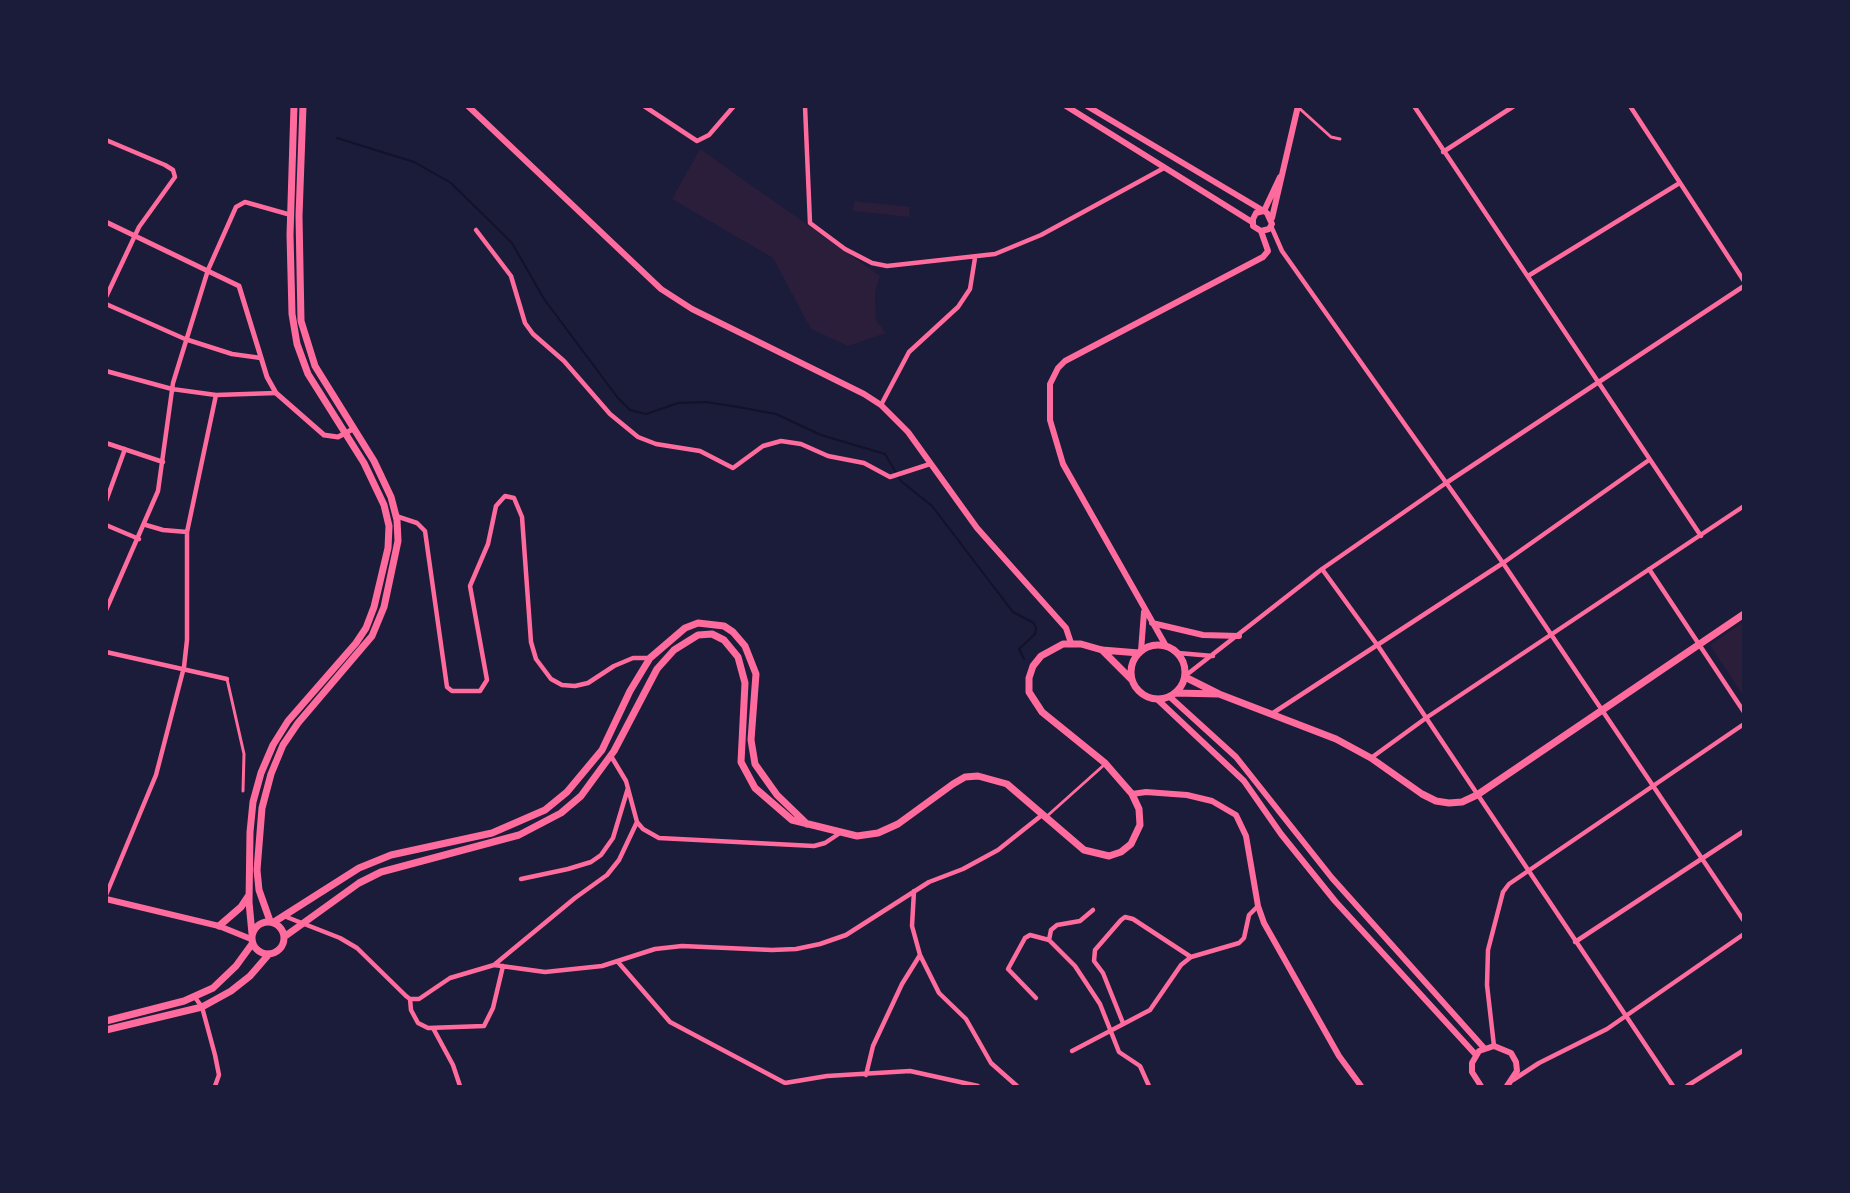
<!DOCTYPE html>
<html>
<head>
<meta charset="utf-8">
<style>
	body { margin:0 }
	#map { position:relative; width:1850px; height:1193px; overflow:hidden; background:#1b1b3a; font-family:"Open Sans",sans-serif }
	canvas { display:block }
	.frame { position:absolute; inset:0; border:108px solid #1b1b3a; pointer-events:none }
</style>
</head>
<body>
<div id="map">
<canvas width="1850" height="1193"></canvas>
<div class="frame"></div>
</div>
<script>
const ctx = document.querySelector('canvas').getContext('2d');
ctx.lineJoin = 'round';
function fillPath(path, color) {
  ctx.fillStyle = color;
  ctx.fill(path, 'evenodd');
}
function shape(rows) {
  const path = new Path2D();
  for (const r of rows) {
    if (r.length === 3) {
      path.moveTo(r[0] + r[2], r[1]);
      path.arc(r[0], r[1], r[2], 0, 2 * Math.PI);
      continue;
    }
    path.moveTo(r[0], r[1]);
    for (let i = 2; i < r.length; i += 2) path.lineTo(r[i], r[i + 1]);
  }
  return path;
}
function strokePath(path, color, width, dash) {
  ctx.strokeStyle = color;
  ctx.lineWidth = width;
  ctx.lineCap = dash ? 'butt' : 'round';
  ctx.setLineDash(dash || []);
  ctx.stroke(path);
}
fillPath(shape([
	[700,149,880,276,875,292,876,320,886,333,848,346,811,329,773,258,672,199],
	[854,201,910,207,909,217,853,211],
	[1743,622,1743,695,1710,645]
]), '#2a1e3b');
strokePath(shape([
	[337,138,414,162,451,183,512,243,544,299,618,398,630,410,646,414,678,403,706,402,738,407,776,414,821,435,885,454,901,481,932,506,1013,612,1034,623,1036,628,1035,634,1019,649,1024,659]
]), '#12122b', 2);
strokePath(shape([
	[1299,108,1331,137,1340,139],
	[227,679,244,754,243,791],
	[1046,817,1104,765]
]), '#ff6b9d', 3);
strokePath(shape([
	[644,106,697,141,709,135,734,106],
	[805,106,810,223,845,249,872,263,887,266,995,254,1041,235,1164,168],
	[1414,106,1701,536],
	[1630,106,1744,281],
	[106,140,165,165,173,170,175,177,139,227,106,297],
	[1443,152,1514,106],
	[1271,226,1282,251,1503,563,1744,921],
	[476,230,511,276,525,323,533,334,564,361,610,414,638,437,656,444,700,451,733,468,763,446,781,441,801,444,828,456,864,463,890,477,930,464],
	[1528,276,1678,184],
	[106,304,185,339,232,354,261,358],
	[106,371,172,389,216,395,276,393],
	[881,405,909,352,958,307,970,289,975,258],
	[106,443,163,462],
	[106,501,125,449],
	[396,516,417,523,425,531,447,687,452,691,480,691,487,680,470,586,488,544,496,506,505,496,514,498,522,517,531,642,536,659,551,679,562,685,575,686,588,683,614,666,633,658,650,658],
	[106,525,139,539],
	[146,525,163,530,187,532],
	[1322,569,1378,646,1673,1086],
	[1649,569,1744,712],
	[106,610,158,491,173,383,208,270,236,207,245,202,291,215],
	[106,652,227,679],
	[1178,653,1213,656],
	[1185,676,1322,569,1446,483,1744,286],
	[1273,713,1503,563,1649,460],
	[611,756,626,781,637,822,643,829,659,838,814,846,825,843,840,833],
	[1371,758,1426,718,1744,506],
	[521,879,568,869,591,862,601,855,613,838,628,788],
	[106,895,156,775,184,667,187,640,187,532,216,395],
	[284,916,340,938,357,948,406,996,410,999,419,999,450,978,494,965,575,898,607,875,619,860,637,822],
	[1049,940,1051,930,1057,925,1080,921,1093,910],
	[1575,942,1744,831],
	[920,955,939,993,966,1019,991,1063,1017,1086],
	[618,962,670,1022,785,1083,827,1076,910,1071,978,1086],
	[494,965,545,972,602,966,655,949,682,946,772,950,796,949,820,944,846,935,929,882,963,869,998,850,1042,815],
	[194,996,202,1007,215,1055,219,1075,215,1086],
	[1036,998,1008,969,1025,938,1030,935,1049,940,1075,966,1100,1004,1119,1052,1140,1066,1149,1086],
	[410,999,411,1010,418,1023,428,1028,484,1026,493,1008,503,966],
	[1123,1023,1103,973,1094,961,1095,950,1121,920,1125,917,1133,919,1191,957],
	[433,1028,453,1065,460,1086],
	[1494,1046,1487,985,1488,950,1503,892,1509,884,1744,724],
	[1072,1051,1150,1010,1181,965,1191,957,1239,943,1244,938,1249,915,1258,906],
	[866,1075,873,1046,902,984,920,955,912,926,914,891],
	[1513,1080,1539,1063,1607,1029,1744,934],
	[1687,1086,1744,1050]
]), '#ff6b9d', 4.5);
strokePath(shape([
	[106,222,239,286,267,377,276,393,324,435,338,437,353,429]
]), '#ff6b9d', 5);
strokePath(shape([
	[468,106,661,289,692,309,864,394,881,405,908,432,977,528,1066,628,1071,643],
	[1066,106,1252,222],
	[1087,106,1267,213,1272,224,1269,229,1261,231,1253,226,1253,219,1256,213,1263,211],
	[1264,211,1280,177],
	[1272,218,1298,106],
	[1152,623,1203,635,1239,636],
	[1166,646,1063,464,1050,420,1050,384,1058,368,1065,361,1263,257,1268,251,1261,231],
	[1141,651,1144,612],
	[1170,697,1236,757,1332,878,1484,1048],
	[1157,699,1244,781,1281,834,1335,901,1476,1055],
	[1132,794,1146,792,1187,795,1212,801,1236,815,1246,836,1258,906,1264,923,1339,1056,1361,1086],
	[106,899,219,926,251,939],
	[1481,1086,1472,1072,1472,1063,1479,1051,1494,1046,1511,1053,1516,1062,1517,1071,1507,1086]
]), '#ff6b9d', 6);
strokePath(shape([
	[1158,672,27],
	[1102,650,1132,680],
	[1185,677,1219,694,1336,739,1371,758,1422,794,1436,801,1449,803,1462,802,1477,795,1744,614],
	[1176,693,1218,694],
	[270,921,259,890,257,870,262,808,271,774,283,745,298,723,372,636,384,607,398,541,397,520,391,497,374,461,315,366,301,321,299,216,303,106],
	[268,938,16],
	[274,922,359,868,391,855,492,833,545,810,567,792,602,750,630,691,650,658,685,628,698,623,724,626,733,632,745,646,756,674,751,740,755,764,777,795,807,824],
	[219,926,241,907,249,895],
	[252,934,249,902,250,832,253,802,261,773,273,745,288,721,356,643,366,628,374,607,388,548,389,526,384,505,364,463,308,374,297,344,292,314,290,235,294,106],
	[284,937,359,883,381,872,519,835,561,813,581,796,614,751,657,669,674,650,698,635,712,634,724,640,738,657,745,683,741,762,755,788,792,820,857,836,878,833,898,824,953,784,965,777,978,776,1007,784,1084,850,1109,856,1121,852,1131,844,1140,825,1139,809,1132,794,1105,763,1042,712,1029,692,1029,678,1033,666,1041,656,1063,644,1081,644,1102,650,1139,653],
	[106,1021,184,1001,213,988,236,966,252,944],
	[106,1030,202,1007,231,991,250,976,269,954]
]), '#ff6b9d', 7);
</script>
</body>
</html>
